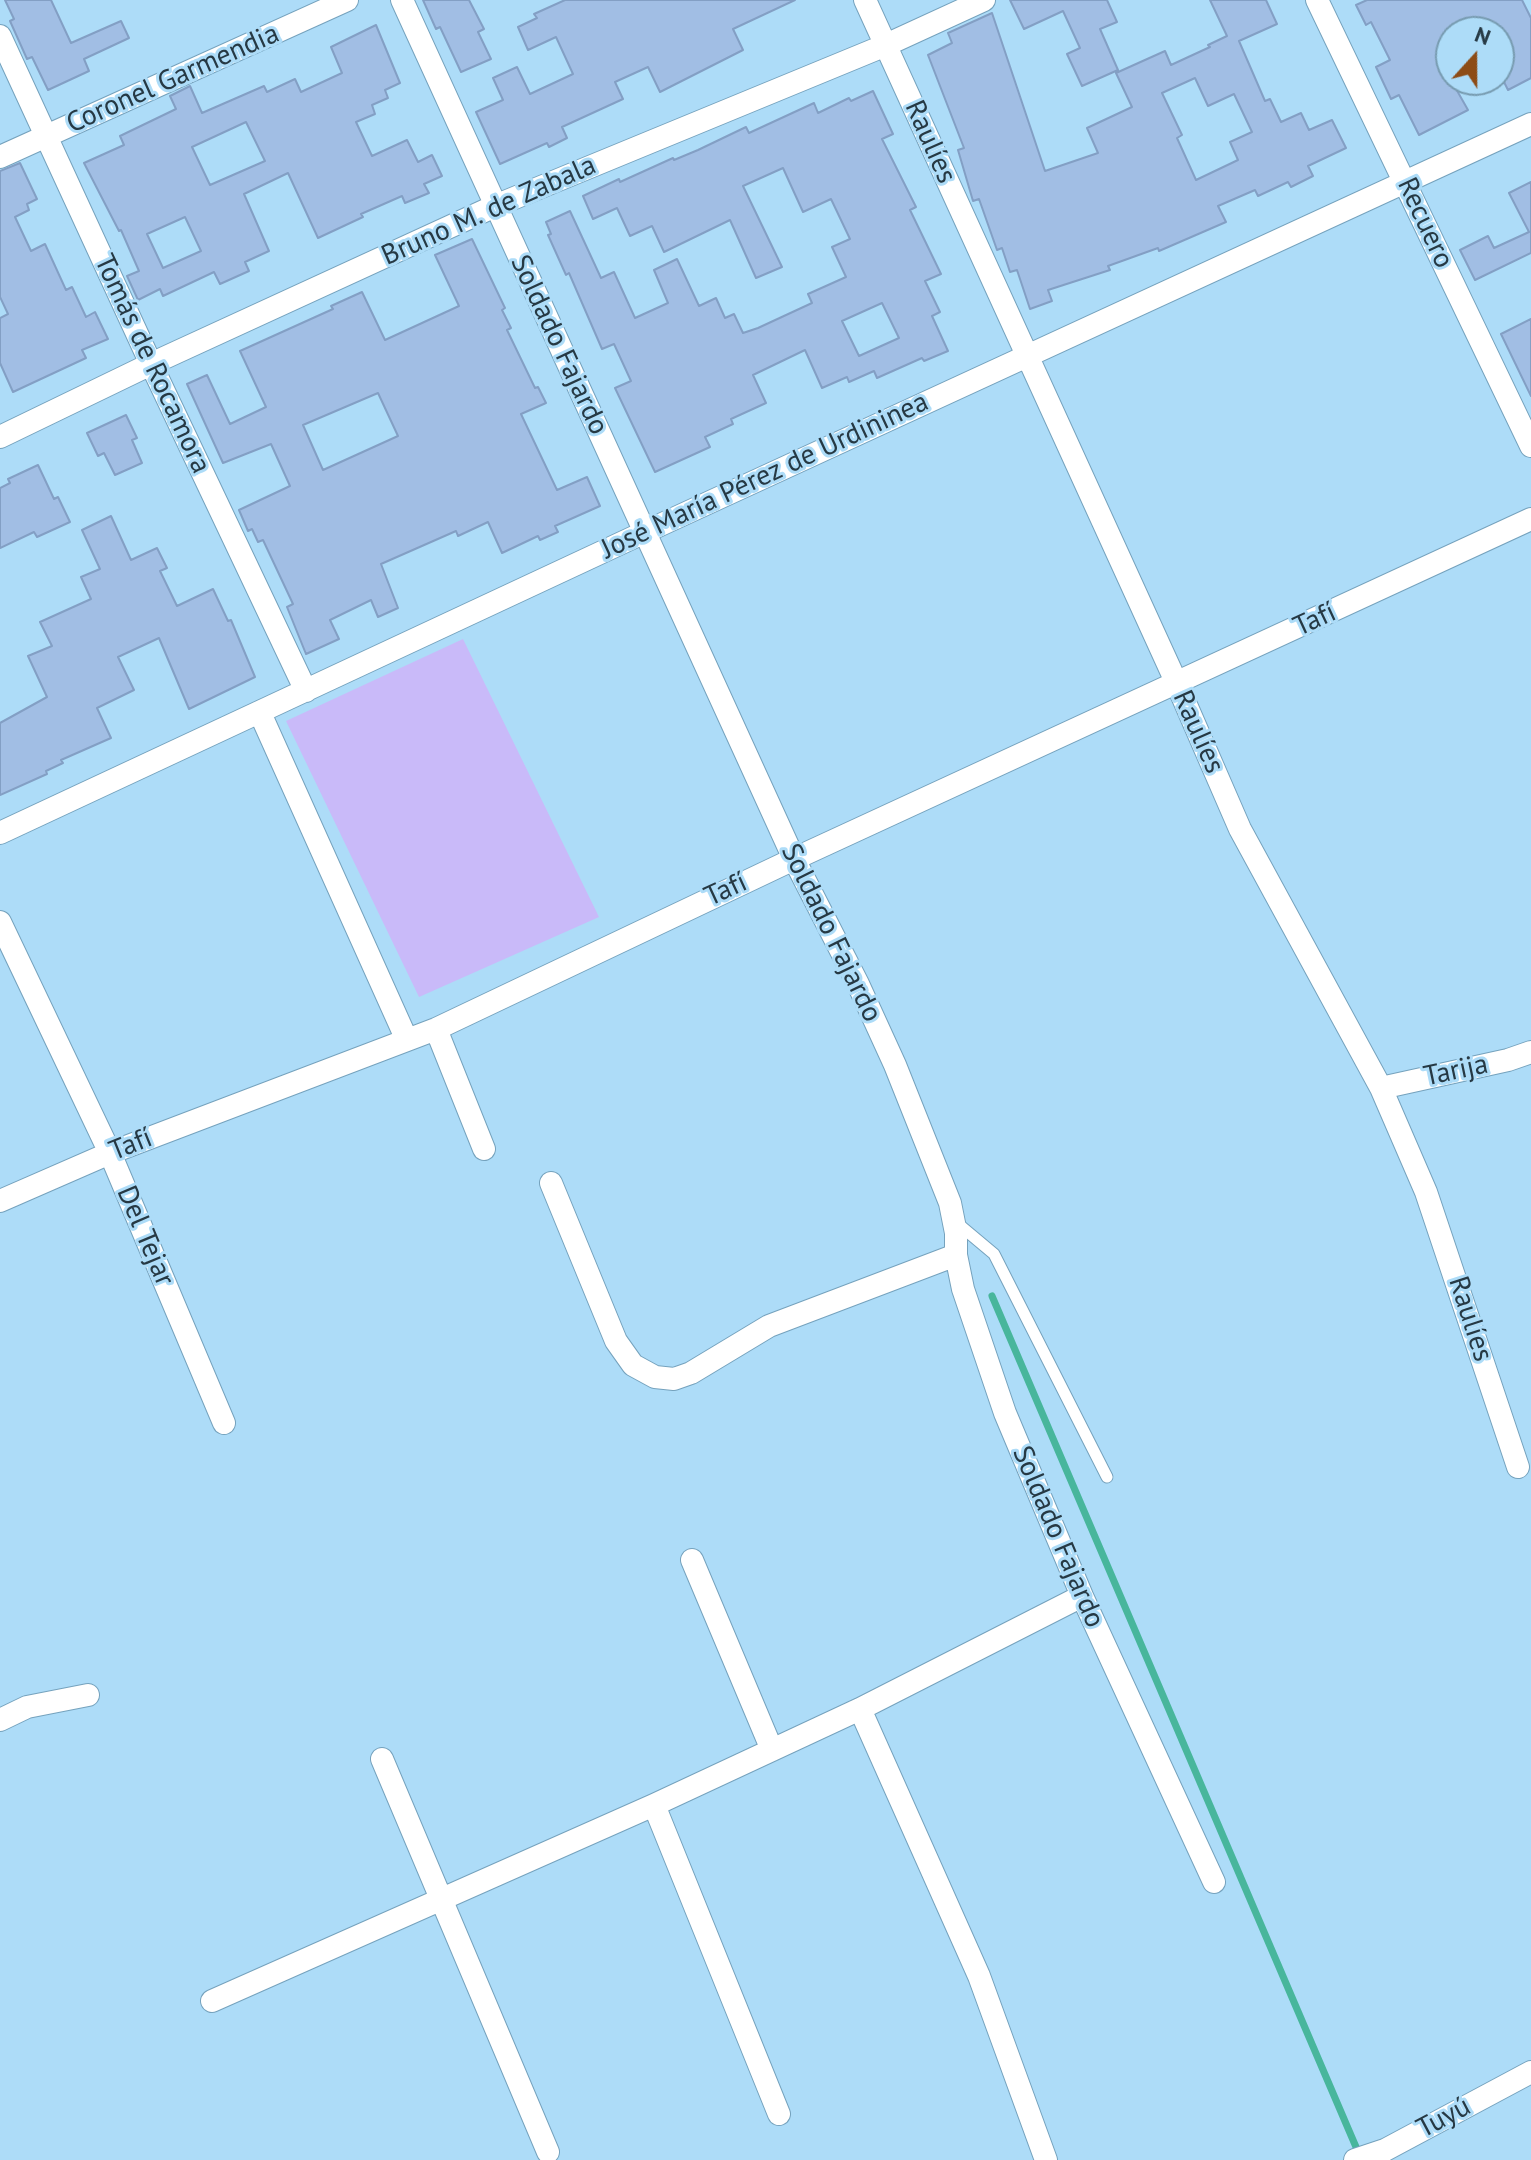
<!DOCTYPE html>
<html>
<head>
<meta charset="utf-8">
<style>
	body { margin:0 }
	#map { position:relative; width:1531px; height:2160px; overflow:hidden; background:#addcf8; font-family:"PT Sans",sans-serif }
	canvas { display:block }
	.north { position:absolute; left:1435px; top:16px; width:80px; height:80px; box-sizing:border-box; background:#addcf8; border:2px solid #779bb0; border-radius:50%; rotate:21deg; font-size:22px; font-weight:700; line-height:32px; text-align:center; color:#263944 }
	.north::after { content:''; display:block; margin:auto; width:28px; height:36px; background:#8d4c16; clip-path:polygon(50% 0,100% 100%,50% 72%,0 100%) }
</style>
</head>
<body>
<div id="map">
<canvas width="1531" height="2160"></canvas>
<div class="north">N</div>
</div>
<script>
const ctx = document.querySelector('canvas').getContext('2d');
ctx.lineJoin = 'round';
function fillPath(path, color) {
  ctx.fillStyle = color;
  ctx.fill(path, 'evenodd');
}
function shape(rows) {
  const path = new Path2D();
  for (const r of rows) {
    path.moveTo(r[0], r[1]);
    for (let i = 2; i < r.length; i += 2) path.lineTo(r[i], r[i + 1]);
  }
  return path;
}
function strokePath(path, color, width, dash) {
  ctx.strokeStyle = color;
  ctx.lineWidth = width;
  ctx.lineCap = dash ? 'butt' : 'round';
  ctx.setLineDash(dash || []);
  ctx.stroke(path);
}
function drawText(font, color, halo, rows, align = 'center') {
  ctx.font = font + ' "PT Sans",sans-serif';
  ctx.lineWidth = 6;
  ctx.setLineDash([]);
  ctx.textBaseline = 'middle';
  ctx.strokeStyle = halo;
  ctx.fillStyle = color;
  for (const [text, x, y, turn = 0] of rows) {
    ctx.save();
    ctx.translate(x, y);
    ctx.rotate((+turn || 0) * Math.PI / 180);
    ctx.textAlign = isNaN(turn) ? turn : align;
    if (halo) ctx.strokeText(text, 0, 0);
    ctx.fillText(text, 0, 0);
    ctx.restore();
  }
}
fillPath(shape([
	[463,639,599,917,419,997,286,721]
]), '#c9baf9');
strokePath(shape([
	[992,1296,1359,2154]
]), '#48b69c', 7);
const building = shape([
	[5,0,51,0,71,43,121,21,129,38,84,59,89,71,48,90,32,57,27,59,10,21,14,19,5,0],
	[423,0,469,0,484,29,478,32,491,59,461,72,440,27,436,29,423,0],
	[565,0,795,0,733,29,743,50,660,92,648,67,615,82,623,99,562,127,567,138,549,147,547,143,500,164,476,112,503,100,493,78,517,67,530,94,573,74,556,37,528,50,518,27,537,18,534,14,565,0],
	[1010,0,1107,0,1117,22,1100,29,1118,70,1082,86,1067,54,1080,48,1063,11,1024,29,1010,0],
	[1210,0,1266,0,1277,24,1239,41,1265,101,1270,99,1281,122,1301,113,1309,130,1332,120,1346,148,1308,166,1313,176,1291,187,1288,182,1258,196,1255,190,1218,206,1226,222,1159,251,1158,248,1108,266,1110,270,1048,290,1052,301,1030,309,1017,270,1010,272,1002,248,997,250,979,199,973,201,958,150,964,148,928,55,952,43,948,33,992,13,1045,171,1098,153,1087,128,1132,107,1116,73,1165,51,1171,65,1210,47,1208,45,1227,36,1210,0],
	[1195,78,1208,106,1234,94,1252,132,1230,142,1238,160,1196,180,1177,138,1182,135,1162,93,1195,78],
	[1367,0,1522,0,1531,18,1531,78,1508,90,1499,72,1499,32,1451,32,1451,80,1468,110,1419,135,1399,95,1391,99,1376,67,1390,60,1371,22,1366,25,1356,5,1367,0],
	[376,25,400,83,385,90,388,98,372,105,375,114,356,122,372,156,407,140,418,162,432,155,442,176,424,184,429,193,405,203,402,196,361,214,363,217,318,238,288,173,244,194,269,251,245,262,249,271,220,284,214,272,163,296,160,289,138,300,127,276,139,271,121,230,119,231,84,163,124,145,120,136,176,109,170,96,190,86,202,113,264,86,267,92,295,79,301,92,342,73,331,47,376,25],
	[246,122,265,161,210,185,192,147,246,122],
	[185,217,201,251,163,268,147,234,185,217],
	[873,91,893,134,882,139,916,207,910,210,941,274,925,281,940,312,932,316,948,351,924,361,922,358,877,378,874,371,849,382,847,377,822,388,805,350,753,375,766,403,731,419,733,424,705,437,710,447,655,472,615,388,631,381,614,344,602,349,569,273,566,275,548,235,551,234,546,222,570,211,601,278,614,272,635,318,668,303,654,270,677,259,699,306,716,298,725,318,734,314,743,333,758,328,812,303,808,294,846,277,832,247,850,239,831,199,803,212,783,168,743,186,782,267,756,278,730,220,664,252,652,226,630,236,617,208,593,219,583,196,619,179,620,182,673,158,674,160,698,150,746,127,749,133,814,103,818,113,849,98,851,101,873,91],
	[882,303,899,338,859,356,842,321,882,303],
	[20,163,37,199,27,204,29,210,15,217,31,251,45,244,66,290,72,287,86,317,95,312,108,339,82,350,86,358,13,392,0,363,0,318,8,314,0,297,0,171,20,163],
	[1531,182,1531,253,1475,280,1460,250,1488,236,1494,248,1529,232,1509,193,1531,182],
	[472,239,505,308,502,310,511,328,507,330,535,388,538,387,546,403,521,414,557,490,587,477,600,506,555,526,558,532,540,540,538,536,502,553,488,522,458,536,456,531,381,564,398,608,378,617,371,600,330,620,339,639,306,654,287,607,293,604,263,540,258,542,252,529,248,531,239,510,290,486,271,444,223,463,187,384,207,375,230,424,266,407,240,351,333,309,331,306,362,292,385,340,459,306,435,255,472,239],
	[378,393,398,436,323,470,303,425,378,393],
	[1531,319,1531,396,1501,334,1531,319],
	[126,415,137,438,132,440,142,463,115,475,104,453,98,456,87,433,126,415],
	[38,465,54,499,58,497,70,522,37,537,34,532,0,548,0,488,10,483,8,479,38,465],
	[111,516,131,560,157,548,167,568,160,571,177,606,213,589,228,621,231,620,255,677,189,709,159,638,118,657,134,690,97,708,111,738,61,760,63,763,46,771,47,774,0,795,0,723,47,697,28,656,52,646,40,622,91,599,81,577,100,569,82,530,111,516]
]);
fillPath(building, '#a1bee4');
strokePath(building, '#839fc4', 2);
const lane = shape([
	[957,1223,994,1254,1107,1477]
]);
const street = shape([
	[402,0,794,859,858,984,895,1065,950,1203,956,1233,956,1255,963,1289,1005,1413,1082,1596,1214,1882],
	[865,0,1177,684,1240,829,1381,1088,1426,1192,1518,1467],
	[1317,0,1531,446],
	[0,36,151,364,306,691],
	[0,157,347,0],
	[0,437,151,364,495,206,886,45,984,0],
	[260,713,406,1038],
	[0,833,645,532,1531,124],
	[0,922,110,1153,224,1423],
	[436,1029,484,1149],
	[1381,1088,1508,1060,1531,1052],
	[551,1183,616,1341,633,1365,655,1377,674,1379,691,1373,769,1326,956,1255],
	[0,1201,110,1153,436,1029,794,859,1531,519],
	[692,1560,772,1750],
	[860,1709,979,1976,1046,2160],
	[0,1720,27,1707,88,1695],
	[382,1759,548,2152],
	[654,1805,779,2114],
	[212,2001,654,1805,860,1709,1082,1596],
	[1355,2160,1385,2150,1531,2072]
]);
strokePath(lane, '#75a2bd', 13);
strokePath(street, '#75a2bd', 24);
strokePath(lane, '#fff', 11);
strokePath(street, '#fff', 22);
drawText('28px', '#263944', '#addcf8', [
	["Coronel Garmendia",173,79,-24],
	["Raulíes",930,142,66],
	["Bruno M. de Zabala",489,211,-24],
	["Recuero",1425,223,65],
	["Soldado Fajardo",559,345,65],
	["Tomás de Rocamora",152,364,65],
	["José María Pérez de Urdininea",765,476,-25],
	["Tafí",1315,620,-25],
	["Raulíes",1198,732,66],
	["Tafí",726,890,-25],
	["Soldado Fajardo",831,933,64],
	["Tarija",1456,1071,-12],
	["Tafí",131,1145,-22],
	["Del Tejar",145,1236,67],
	["Raulíes",1470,1319,72],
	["Soldado Fajardo",1058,1537,67],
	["Tuyú",1444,2118,-28]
]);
</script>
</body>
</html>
